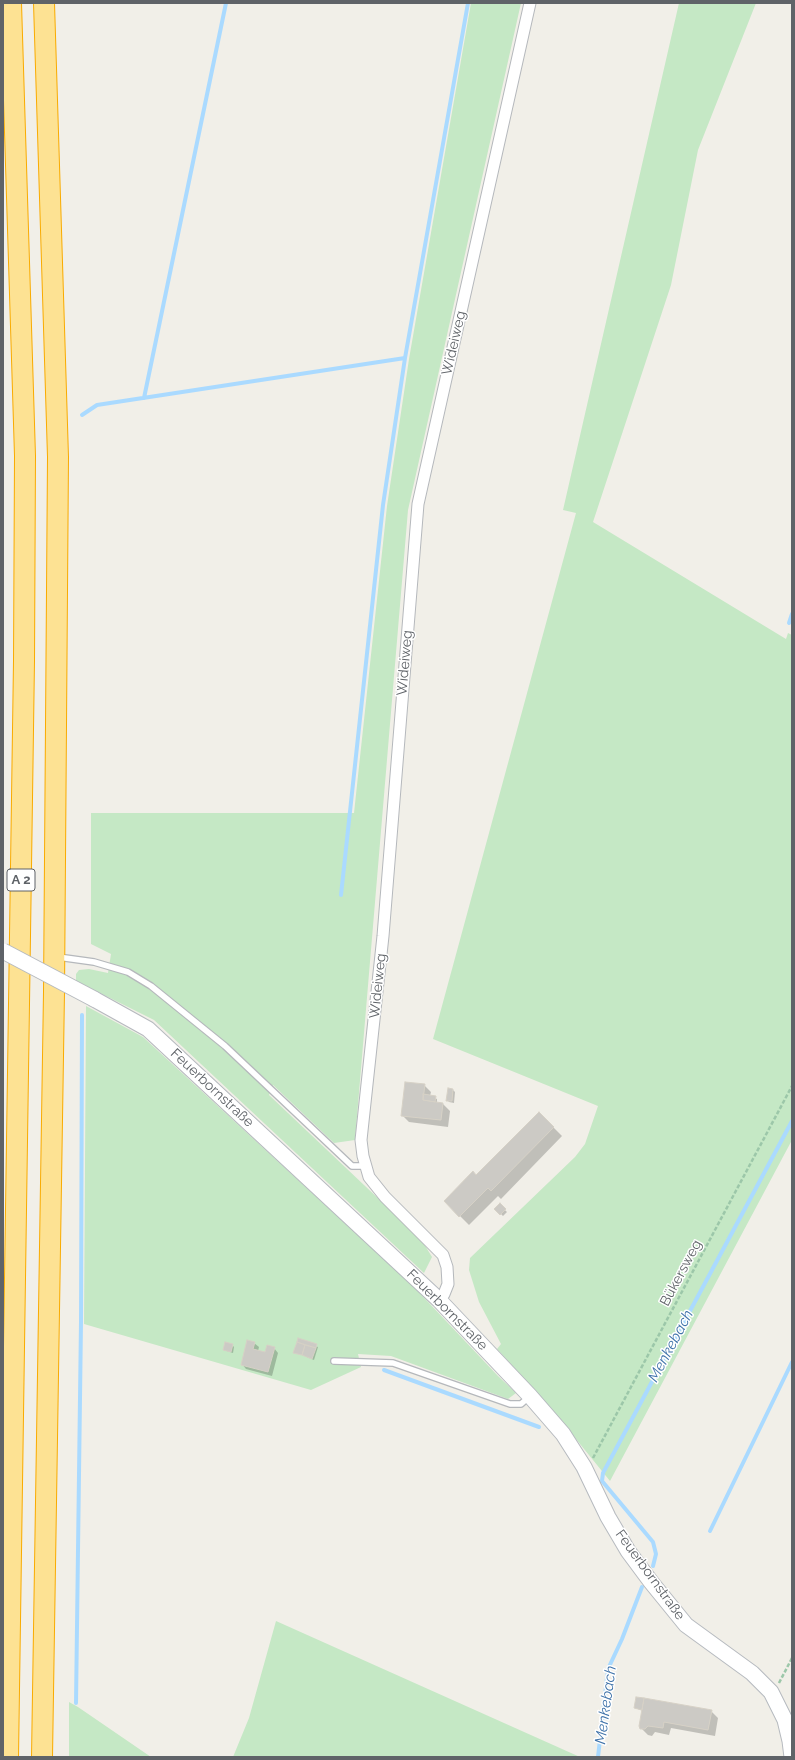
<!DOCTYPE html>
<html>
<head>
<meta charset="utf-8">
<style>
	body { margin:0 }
	#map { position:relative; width:795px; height:1760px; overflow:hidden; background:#f1efe8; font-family:Raleway,sans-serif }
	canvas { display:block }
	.frame { position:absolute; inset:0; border:4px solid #5f6368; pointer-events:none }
</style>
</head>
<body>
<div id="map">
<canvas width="795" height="1760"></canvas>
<div class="frame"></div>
</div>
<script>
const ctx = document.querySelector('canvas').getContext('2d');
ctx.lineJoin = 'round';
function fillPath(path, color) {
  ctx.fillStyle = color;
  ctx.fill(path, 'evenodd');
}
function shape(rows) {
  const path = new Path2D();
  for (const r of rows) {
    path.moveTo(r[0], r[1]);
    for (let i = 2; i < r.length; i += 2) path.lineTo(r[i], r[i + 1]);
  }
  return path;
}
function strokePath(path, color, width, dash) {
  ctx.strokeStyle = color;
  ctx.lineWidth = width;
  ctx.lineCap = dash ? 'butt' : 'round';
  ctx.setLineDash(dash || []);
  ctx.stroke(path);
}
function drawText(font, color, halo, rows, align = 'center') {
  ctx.font = font + ' Raleway,sans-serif';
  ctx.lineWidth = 3;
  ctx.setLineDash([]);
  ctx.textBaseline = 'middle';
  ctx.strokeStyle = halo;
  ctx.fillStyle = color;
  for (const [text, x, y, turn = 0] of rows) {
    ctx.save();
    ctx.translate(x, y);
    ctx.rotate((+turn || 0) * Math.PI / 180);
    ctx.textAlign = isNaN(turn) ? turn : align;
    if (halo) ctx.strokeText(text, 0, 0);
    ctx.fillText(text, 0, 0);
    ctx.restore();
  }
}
fillPath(shape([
	[471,3,521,3,408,510,355,1140,334,1143,273,1085,269,1095,421,1239,432,1257,424,1273,154,1020,76,981,76,974,79,970,89,969,108,973,111,954,91,944,91,813,354,813,387,506,409,359],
	[679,3,756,3,698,150,671,285,593,522,786,639,788,633,792,635,792,1140,610,1481,550,1407,497,1349,501,1344,479,1302,469,1270,470,1258,575,1157,585,1144,598,1106,433,1039,576,513,563,510],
	[86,1006,143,1037,413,1286,498,1376,516,1393,508,1399,391,1356,358,1354,361,1367,311,1390,84,1324],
	[276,1621,580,1757,233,1757,249,1718],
	[69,1702,78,1707,151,1757,69,1757]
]), '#c5e8c5');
fillPath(shape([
	[424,1085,431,1092,430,1096,437,1099,437,1103,443,1104,450,1111,448,1127,409,1122,402,1115],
	[453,1090,455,1092,454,1103,449,1102,447,1100],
	[539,1113,562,1136,501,1199,498,1196,469,1225,445,1201,476,1176],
	[500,1205,507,1212,503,1216,496,1209],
	[299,1340,318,1347,314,1360,295,1352],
	[254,1343,259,1347,258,1351,266,1353,274,1348,278,1353,272,1376,246,1369,242,1364],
	[232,1345,234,1347,233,1353,224,1350],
	[635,1708,711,1711,718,1718,715,1736,671,1728,669,1735,655,1732,652,1736,648,1735,641,1728,643,1711]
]), '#0003');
strokePath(shape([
	[144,398,226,3],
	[82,415,97,405,405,358],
	[789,623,792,614],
	[341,895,383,505,405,358,468,3],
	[384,1370,539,1427],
	[710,1531,792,1362],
	[653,1566,656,1554,653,1542,602,1481,603,1473,792,1121],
	[76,1703,81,1322,82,1015],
	[598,1757,608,1669,622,1639,642,1587]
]), '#aadaff', 4);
const building = shape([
	[405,1082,425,1084,423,1100,443,1103,441,1120,401,1116,405,1082],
	[448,1088,453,1089,452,1101,446,1101,448,1088],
	[423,1094,436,1096,435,1102,423,1100,423,1094],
	[539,1112,554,1127,491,1191,488,1188,459,1217,444,1201,473,1171,476,1175,539,1112],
	[500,1203,506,1209,500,1215,494,1209,500,1203],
	[298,1338,317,1344,316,1348,297,1342,298,1338],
	[247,1340,255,1342,253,1349,265,1352,267,1345,275,1347,268,1372,241,1365,247,1340],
	[225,1342,233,1344,231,1352,223,1350,225,1342],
	[297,1342,305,1345,302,1355,293,1353,297,1342],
	[305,1345,316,1348,312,1359,302,1355,305,1345],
	[636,1697,644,1698,642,1710,634,1708,636,1697],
	[644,1698,712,1710,708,1730,664,1722,663,1728,648,1726,645,1729,640,1729,639,1726,644,1698]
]);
fillPath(building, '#cccac5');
strokePath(building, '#d6d1c6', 1);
const lane = shape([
	[58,957,94,962,128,972,151,986,225,1046,352,1166,365,1166],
	[334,1361,393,1363,510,1404,521,1404,530,1396]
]);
const street = shape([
	[439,1300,444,1294,448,1284,447,1267,443,1255,385,1197,369,1177,363,1156,361,1140,383,936,418,504,530,3]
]);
const secondary = shape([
	[94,999,148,1029,439,1300,530,1396,563,1434,584,1467,608,1517,628,1551,651,1582,686,1625,752,1673,771,1692,785,1720,790,1741,792,1757]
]);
const highway = shape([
	[8,1757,24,661,25,456,11,3],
	[42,1757,54,992,58,457,44,3]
]);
strokePath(lane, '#b5b8bc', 8);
strokePath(street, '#b5b8bc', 13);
strokePath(secondary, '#b6babf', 17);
strokePath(highway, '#f9ab00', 22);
strokePath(shape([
	[593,1458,792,1086],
	[779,1683,792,1658]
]), '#9cc7a9', 2.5, [4, 2]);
strokePath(lane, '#fff', 5.5);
strokePath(street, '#fff', 11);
strokePath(secondary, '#fff', 15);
strokePath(highway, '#fde293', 20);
const secondaryBridge = shape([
	[3,951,94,999]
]);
strokePath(secondaryBridge, '#b6babf', 17, []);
strokePath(secondaryBridge, '#fff', 15);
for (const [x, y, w] of [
	[21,880,28]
]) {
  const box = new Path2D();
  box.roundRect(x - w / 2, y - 11, w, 22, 3);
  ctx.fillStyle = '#fff';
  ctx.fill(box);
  strokePath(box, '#5f6368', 1);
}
drawText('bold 13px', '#5f6368', null, [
	["A 2",21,880]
]);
drawText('14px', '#5f6368', '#fff', [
	["Wideiweg",454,343,-77],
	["Wideiweg",405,663,-85],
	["Wideiweg",378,986,-84],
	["Feuerbornstraße",212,1088,43],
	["Bükersweg",681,1273,-62],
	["Feuerbornstraße",447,1310,45],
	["Feuerbornstraße",650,1575,54]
]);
drawText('italic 15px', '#4174aa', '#fff', [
	["Menkebach",671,1346,-62],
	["Menkebach",606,1705,-82]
]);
</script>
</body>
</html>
